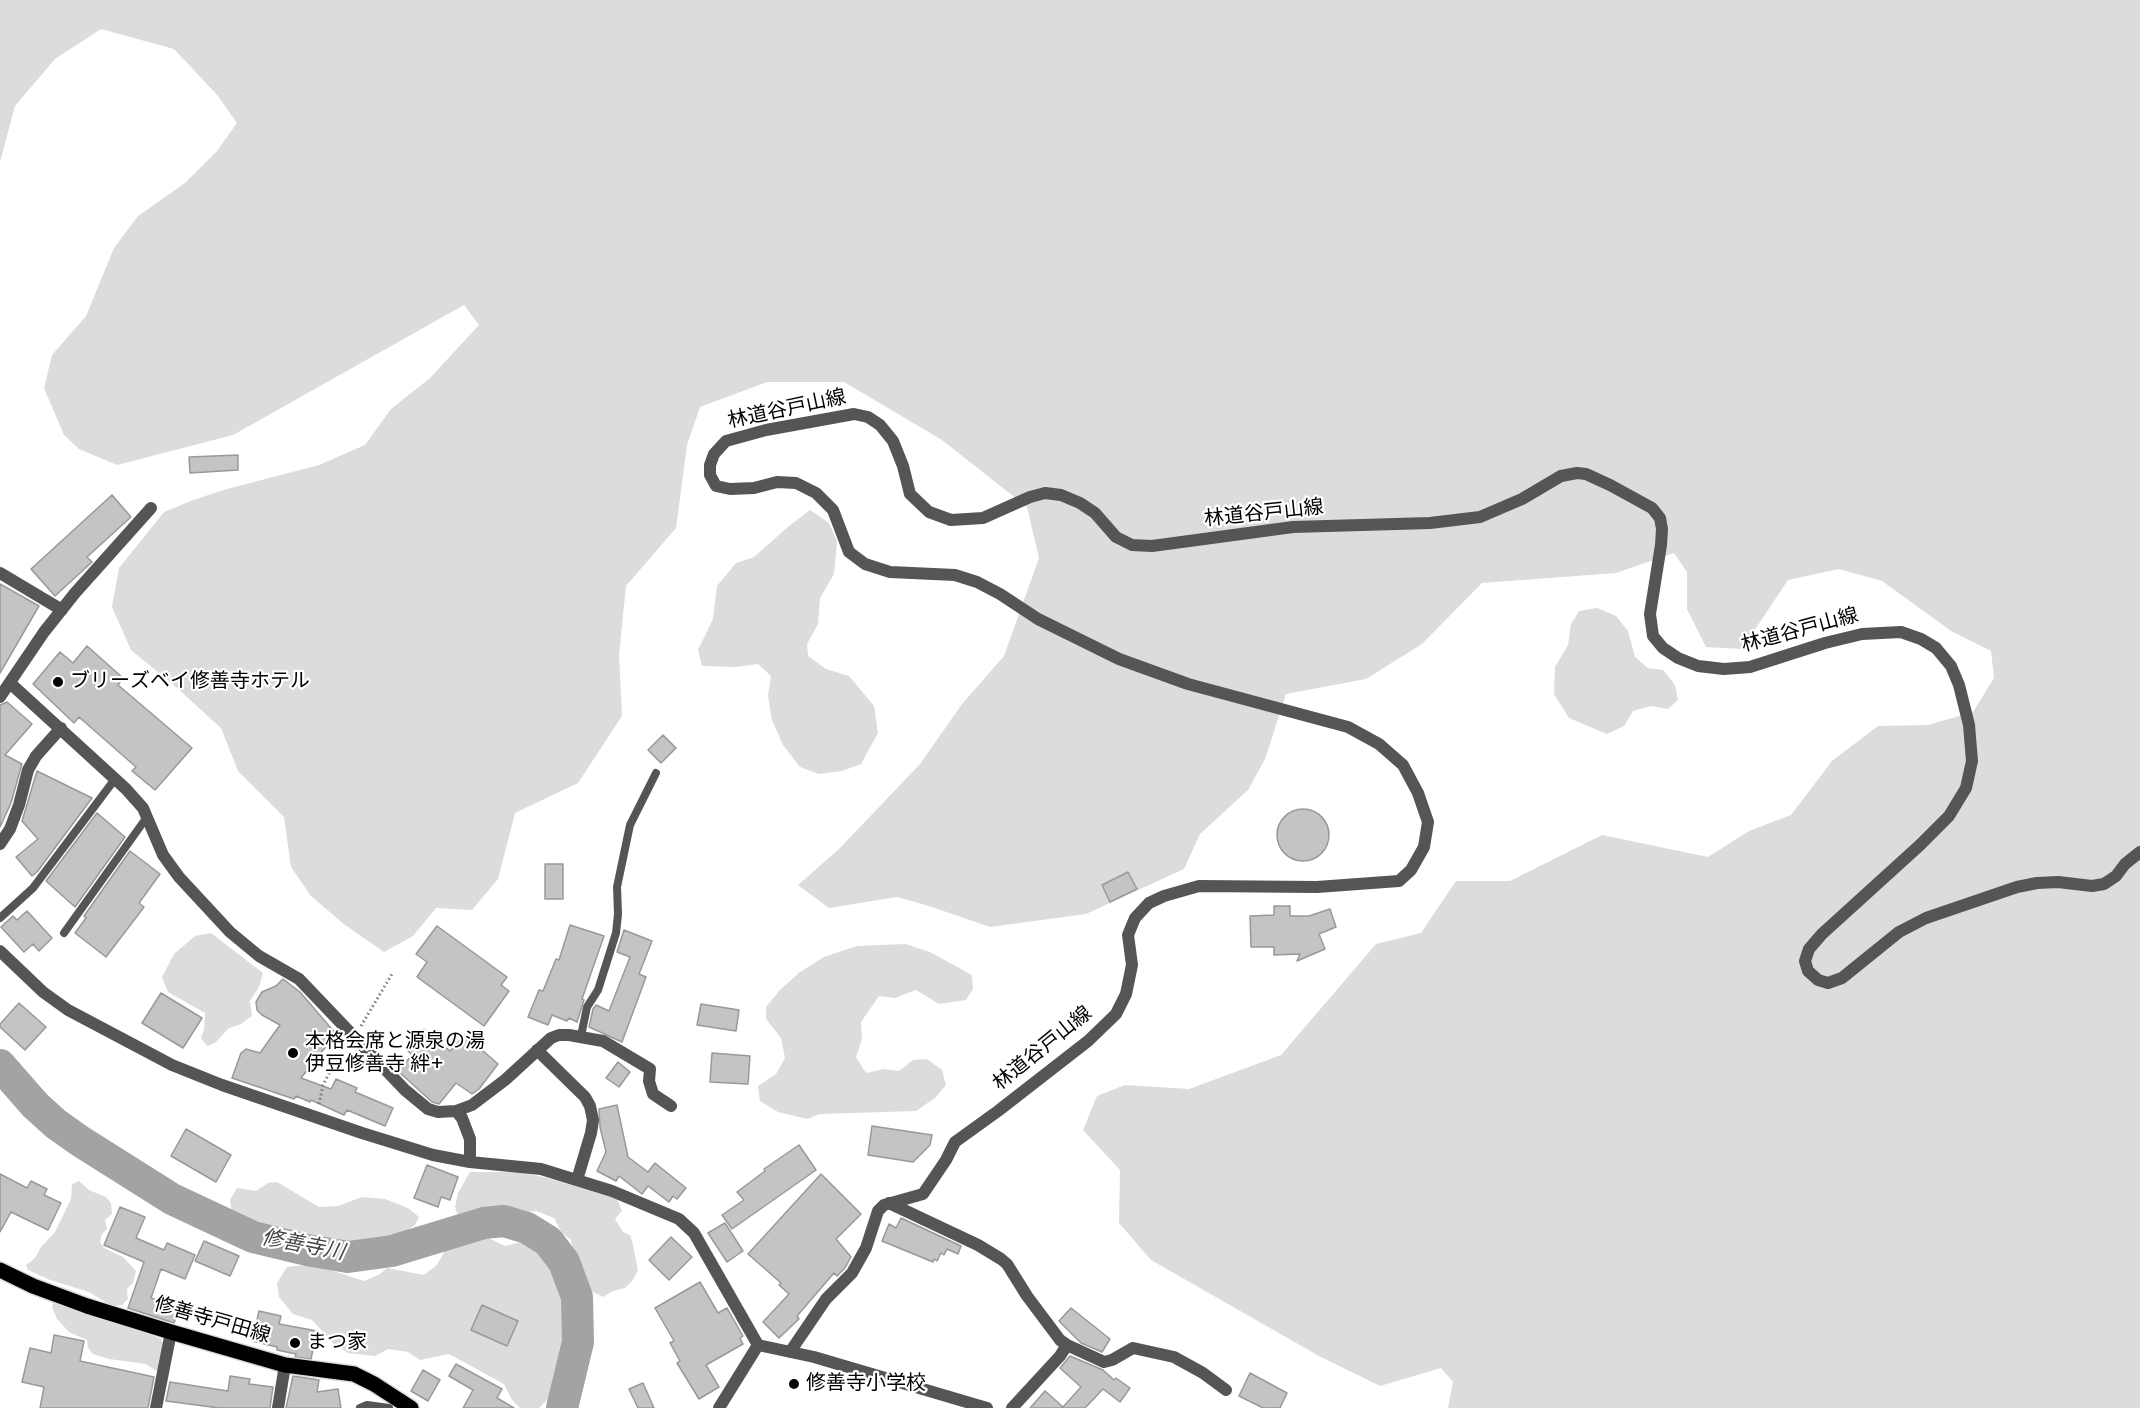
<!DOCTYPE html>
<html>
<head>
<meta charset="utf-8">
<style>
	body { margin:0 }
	canvas { display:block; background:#fff }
</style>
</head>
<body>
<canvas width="2140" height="1408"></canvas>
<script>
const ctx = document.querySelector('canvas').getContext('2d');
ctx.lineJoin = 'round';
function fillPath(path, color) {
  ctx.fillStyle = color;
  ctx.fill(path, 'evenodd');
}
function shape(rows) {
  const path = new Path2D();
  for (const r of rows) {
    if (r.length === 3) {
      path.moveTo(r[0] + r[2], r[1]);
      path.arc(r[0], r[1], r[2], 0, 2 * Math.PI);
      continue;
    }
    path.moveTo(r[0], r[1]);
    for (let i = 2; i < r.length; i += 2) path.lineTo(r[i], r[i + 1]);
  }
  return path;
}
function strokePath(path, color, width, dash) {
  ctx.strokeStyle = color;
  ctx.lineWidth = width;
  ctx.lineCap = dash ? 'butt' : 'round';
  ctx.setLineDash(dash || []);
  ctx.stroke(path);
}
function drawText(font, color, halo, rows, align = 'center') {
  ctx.font = font + ' Poppins,"Noto Sans JP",sans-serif';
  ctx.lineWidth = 4.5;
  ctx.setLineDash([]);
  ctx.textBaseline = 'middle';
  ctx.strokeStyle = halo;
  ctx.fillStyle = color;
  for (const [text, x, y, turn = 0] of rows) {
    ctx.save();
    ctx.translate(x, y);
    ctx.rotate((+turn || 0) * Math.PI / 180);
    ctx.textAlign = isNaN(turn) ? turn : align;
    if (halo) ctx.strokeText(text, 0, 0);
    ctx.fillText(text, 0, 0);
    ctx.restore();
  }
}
fillPath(shape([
	[0,0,2140,0,2140,1408,1448,1408,1453,1382,1441,1368,1380,1386,1319,1356,1151,1260,1119,1223,1120,1170,1083,1130,1097,1096,1125,1085,1189,1089,1281,1055,1376,944,1421,933,1456,881,1510,881,1602,835,1708,857,1749,831,1791,815,1832,761,1878,726,1928,725,1973,712,1994,678,1991,651,1951,631,1882,581,1839,569,1788,580,1742,649,1706,647,1687,609,1687,572,1674,553,1616,573,1482,583,1422,644,1366,679,1286,694,1265,759,1248,790,1200,834,1184,869,1086,914,990,927,929,906,897,897,829,908,798,885,839,849,920,764,962,704,1004,656,1039,558,1027,507,942,440,844,382,767,382,700,407,687,445,676,528,626,586,619,655,622,716,578,783,515,813,498,879,472,910,436,908,413,936,384,952,345,925,311,896,291,867,284,817,238,771,221,728,176,687,131,650,112,607,119,568,164,512,193,500,227,489,319,465,365,445,391,409,430,378,479,325,464,305,233,435,117,465,79,449,64,435,44,388,52,355,86,316,114,248,138,216,185,183,217,151,237,123,218,96,174,49,101,29,55,59,15,106,0,162],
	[810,510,829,523,837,541,834,574,820,598,818,624,807,644,808,656,826,669,849,676,874,706,878,733,861,764,842,771,819,774,800,767,783,745,772,720,768,696,771,676,758,664,736,667,702,666,698,650,713,619,717,586,736,563,754,557,789,526],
	[1597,608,1616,616,1628,631,1635,657,1648,668,1663,670,1675,685,1678,700,1668,709,1651,706,1633,711,1624,726,1607,734,1569,718,1554,694,1555,667,1568,645,1571,624,1579,611],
	[211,933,263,973,259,987,250,1001,252,1016,241,1024,229,1028,215,1043,207,1046,201,1038,204,1030,205,1013,168,992,162,977,174,954,195,936],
	[905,944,930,952,972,975,973,989,966,1000,939,1004,916,990,895,998,879,996,861,1022,862,1039,856,1057,866,1073,884,1069,899,1071,913,1060,927,1059,942,1070,946,1085,935,1098,916,1111,820,1114,807,1119,778,1112,760,1101,758,1086,776,1074,785,1058,781,1038,766,1019,766,1007,780,990,800,972,824,957,857,946],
	[470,1172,519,1172,552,1179,617,1199,622,1211,615,1219,623,1232,630,1235,633,1245,638,1270,633,1280,625,1288,613,1291,603,1297,589,1290,574,1265,574,1253,571,1240,562,1233,554,1218,536,1211,516,1214,489,1210,474,1215,458,1216,455,1207,458,1193],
	[79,1181,89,1190,106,1197,111,1203,112,1214,105,1220,107,1229,102,1234,100,1242,104,1248,123,1257,136,1271,133,1283,127,1289,128,1299,122,1305,112,1306,89,1292,50,1280,28,1270,26,1265,35,1258,41,1247,55,1232,71,1199,72,1184],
	[277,1182,319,1207,338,1206,362,1197,385,1199,408,1208,419,1217,415,1225,399,1236,379,1238,363,1245,343,1241,307,1239,277,1232,271,1226,257,1227,232,1213,230,1200,237,1188,256,1191,268,1183],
	[467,1237,488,1238,505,1246,526,1241,550,1261,557,1271,569,1313,564,1359,552,1395,539,1408,520,1408,512,1400,504,1384,449,1354,420,1360,408,1352,388,1349,375,1356,348,1353,335,1345,312,1320,293,1314,279,1297,277,1283,287,1267,305,1265,319,1266,364,1281,380,1274,387,1268,424,1275,437,1265,447,1247,454,1241],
	[53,1303,61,1303,114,1321,161,1339,164,1346,159,1368,156,1371,146,1364,109,1359,93,1354,88,1348,87,1340,69,1332,57,1319,52,1307]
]), '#dcdcdc');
strokePath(shape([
	[0,1065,35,1105,56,1124,80,1141,172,1199,253,1237,307,1250,348,1257,392,1251,484,1223,504,1221,527,1228,548,1241,564,1262,577,1297,578,1342,562,1408]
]), '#a3a3a3', 32);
const building = shape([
	[238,455,238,470,190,473,189,457,238,455],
	[112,495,131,517,87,557,92,562,55,596,31,569,112,495],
	[0,584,39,606,0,673,0,584],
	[87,646,123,678,118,685,192,748,155,790,132,771,136,767,79,717,74,723,33,684,60,652,73,663,87,646],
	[7,702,32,724,5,755,22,764,11,803,0,827,0,705,7,702],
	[663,735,676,748,661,763,648,750,663,735],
	[37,771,92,798,37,872,32,876,16,857,38,839,22,821,37,771],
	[1303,835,26],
	[97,813,125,837,75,907,46,881,97,813],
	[130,851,160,874,139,903,144,907,106,957,75,933,86,918,84,916,130,851],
	[545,864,563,864,563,899,545,899,545,864],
	[1128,872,1137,889,1110,902,1102,885,1128,872],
	[1274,906,1290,906,1290,916,1309,916,1330,909,1336,927,1319,934,1325,949,1297,961,1300,954,1274,955,1274,947,1251,947,1250,916,1274,915,1274,906],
	[27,911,52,938,39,951,33,944,24,952,1,927,13,916,17,920,27,911],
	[570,925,604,936,582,999,584,1000,577,1022,569,1018,567,1021,552,1015,548,1025,528,1017,539,990,543,991,556,959,559,960,570,925],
	[437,926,507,977,501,985,509,991,484,1026,417,977,427,962,416,954,437,926],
	[624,930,652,941,639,974,646,977,622,1042,589,1027,593,1009,596,1005,609,1011,630,957,617,952,624,930],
	[283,979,300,992,336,1034,301,1078,331,1089,336,1079,357,1088,355,1092,393,1108,385,1126,347,1110,344,1115,311,1100,310,1102,296,1096,294,1099,232,1078,241,1053,246,1049,260,1053,280,1025,262,1015,257,1010,256,1002,262,992,276,986,283,979],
	[161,993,202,1018,183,1048,142,1023,161,993],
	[19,1003,46,1027,25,1050,0,1027,0,1024,19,1003],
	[701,1004,739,1010,736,1031,697,1025,701,1004],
	[424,1029,450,1051,465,1035,498,1064,479,1089,472,1094,456,1083,439,1104,432,1102,398,1071,412,1055,407,1050,424,1029],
	[712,1053,750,1056,748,1084,710,1082,712,1053],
	[618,1062,630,1072,619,1087,606,1078,618,1062],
	[617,1105,628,1157,648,1172,655,1163,686,1188,677,1199,673,1196,669,1202,648,1186,642,1194,619,1176,616,1181,597,1171,606,1152,600,1127,599,1109,617,1105],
	[872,1126,932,1135,930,1145,913,1162,868,1155,872,1126],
	[186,1129,231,1155,216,1182,171,1156,186,1129],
	[799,1145,816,1170,732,1229,722,1215,744,1200,737,1192,765,1171,764,1169,799,1145],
	[427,1165,458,1177,450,1200,441,1197,438,1207,414,1198,427,1165],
	[0,1174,27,1188,31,1181,47,1189,44,1195,61,1203,48,1230,11,1212,0,1232,0,1174],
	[821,1174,861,1214,836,1239,851,1257,845,1268,837,1276,834,1273,797,1316,799,1319,779,1338,763,1322,789,1294,779,1285,781,1283,748,1254,821,1174],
	[120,1207,145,1217,136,1238,164,1250,167,1243,195,1255,185,1279,161,1269,151,1298,179,1308,174,1323,128,1308,144,1262,104,1245,120,1207],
	[901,1218,961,1246,958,1254,947,1249,944,1255,941,1253,937,1261,934,1259,933,1262,882,1241,889,1224,896,1228,901,1218],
	[725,1223,743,1251,727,1262,708,1233,725,1223],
	[671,1237,692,1257,669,1280,649,1260,671,1237],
	[204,1241,239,1256,230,1276,195,1261,204,1241],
	[700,1282,718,1313,727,1308,743,1336,740,1338,743,1344,706,1365,719,1387,699,1399,677,1363,680,1361,670,1343,674,1341,655,1308,700,1282],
	[482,1305,518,1321,507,1346,471,1330,482,1305],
	[1071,1308,1110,1339,1102,1352,1081,1343,1059,1321,1071,1308],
	[259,1311,281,1316,279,1324,317,1331,311,1359,295,1357,296,1354,277,1350,277,1347,252,1341,259,1311],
	[54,1335,84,1341,80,1361,154,1377,148,1408,40,1408,44,1387,22,1382,30,1348,51,1353,54,1335],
	[1070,1356,1103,1370,1114,1380,1116,1378,1130,1388,1120,1402,1103,1389,1085,1408,1030,1408,1045,1391,1063,1407,1081,1387,1060,1368,1070,1356],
	[456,1364,502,1389,497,1398,514,1408,463,1408,473,1390,449,1376,456,1364],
	[423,1370,440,1380,428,1401,411,1391,423,1370],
	[1250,1373,1287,1393,1280,1408,1263,1408,1239,1396,1250,1373],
	[230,1376,250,1379,249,1384,273,1387,270,1408,219,1408,166,1401,170,1382,228,1391,230,1376],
	[293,1376,319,1380,317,1392,338,1389,341,1408,286,1408,293,1376],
	[643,1383,654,1408,638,1408,629,1389,643,1383]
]);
fillPath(building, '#c4c4c4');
strokePath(building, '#999', 1.5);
const primary = shape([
	[0,1270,33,1286,87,1306,171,1332,285,1365,354,1374,374,1384,411,1408]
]);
strokePath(primary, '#dbdbdb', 18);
strokePath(shape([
	[361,1026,392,974],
	[319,1104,323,1085,343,1047]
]), '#777', 3, [1.5, 3]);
strokePath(shape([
	[0,918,33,888,115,779],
	[64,933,147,817],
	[581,1036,587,1007,598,990,616,933,618,914,617,887,630,825,656,773],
	[360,1408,367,1405,389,1408]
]), '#555', 8);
strokePath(shape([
	[0,573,62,610],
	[10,683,126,789,143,808,163,855,179,877,230,932,259,956,299,979,405,1090,428,1109,438,1112,456,1111,472,1105,505,1080,551,1038,559,1035,569,1035,603,1041,650,1069,649,1081,653,1094,671,1106],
	[0,697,44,632,75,593,151,508],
	[0,844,10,829,19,805,28,770,36,756,61,728],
	[0,951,43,992,68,1010,172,1065,222,1085,362,1133,433,1155,470,1162,541,1169,612,1191,679,1219,694,1233,758,1345,814,1357,987,1408],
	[537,1050,585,1097,590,1106,593,1120,591,1133,577,1180],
	[456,1111,462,1118,470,1139,470,1162],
	[889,1203,978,1245,1001,1259,1007,1264,1027,1296,1060,1340,1067,1345,1060,1356,1012,1408],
	[1067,1345,1104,1362,1112,1360,1133,1348,1174,1357,1203,1373,1226,1390],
	[790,1352,826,1299,852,1273,866,1248,878,1211,884,1205,923,1194,946,1160,955,1142,998,1111,1088,1041,1116,1014,1126,994,1132,965,1128,935,1135,918,1149,903,1164,896,1199,886,1317,887,1399,881,1411,870,1424,847,1428,822,1418,793,1403,765,1379,744,1348,727,1188,684,1119,659,1038,619,1000,594,977,582,955,575,890,572,865,564,849,552,833,510,816,493,796,483,777,482,754,488,730,489,716,486,710,475,710,465,714,454,726,441,766,430,854,414,868,417,880,425,893,441,903,466,910,494,929,512,951,520,983,518,1030,497,1045,493,1061,495,1080,503,1095,513,1116,537,1132,545,1152,546,1293,527,1430,523,1480,517,1522,499,1561,476,1577,473,1586,474,1610,485,1652,508,1660,518,1662,529,1661,545,1650,614,1653,636,1663,648,1678,658,1698,666,1724,669,1750,667,1825,643,1862,634,1901,632,1921,639,1936,648,1951,666,1959,685,1969,725,1972,761,1966,788,1949,816,1920,845,1822,934,1809,949,1805,961,1808,971,1818,980,1828,983,1842,978,1899,932,1926,918,2017,887,2037,883,2058,882,2092,886,2104,884,2116,876,2125,864,2140,852],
	[156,1408,171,1332],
	[278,1408,285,1365],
	[719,1408,758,1345]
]), '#555', 12);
strokePath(primary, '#000', 15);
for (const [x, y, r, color] of [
	[58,682,6,"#000"],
	[293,1053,6,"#000"],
	[295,1343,6,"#000"],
	[794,1384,6,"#000"]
]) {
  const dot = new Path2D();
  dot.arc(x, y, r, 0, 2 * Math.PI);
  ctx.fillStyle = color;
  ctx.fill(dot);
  strokePath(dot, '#fff', 2);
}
drawText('20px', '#000', '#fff', [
	["林道谷戸山線",787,410,-12],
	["林道谷戸山線",1264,514,-6],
	["林道谷戸山線",1800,631,-15],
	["林道谷戸山線",1043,1049,-39],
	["修善寺戸田線",212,1321,16]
]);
drawText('20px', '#000', '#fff', [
	["ブリーズベイ修善寺ホテル",70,682],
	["本格会席と源泉の湯",305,1042],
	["伊豆修善寺 絆+",305,1065],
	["まつ家",307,1343],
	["修善寺小学校",806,1384]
], 'left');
drawText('italic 21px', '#444', '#fff', [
	["修善寺川",303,1246,11]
]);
</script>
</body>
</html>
